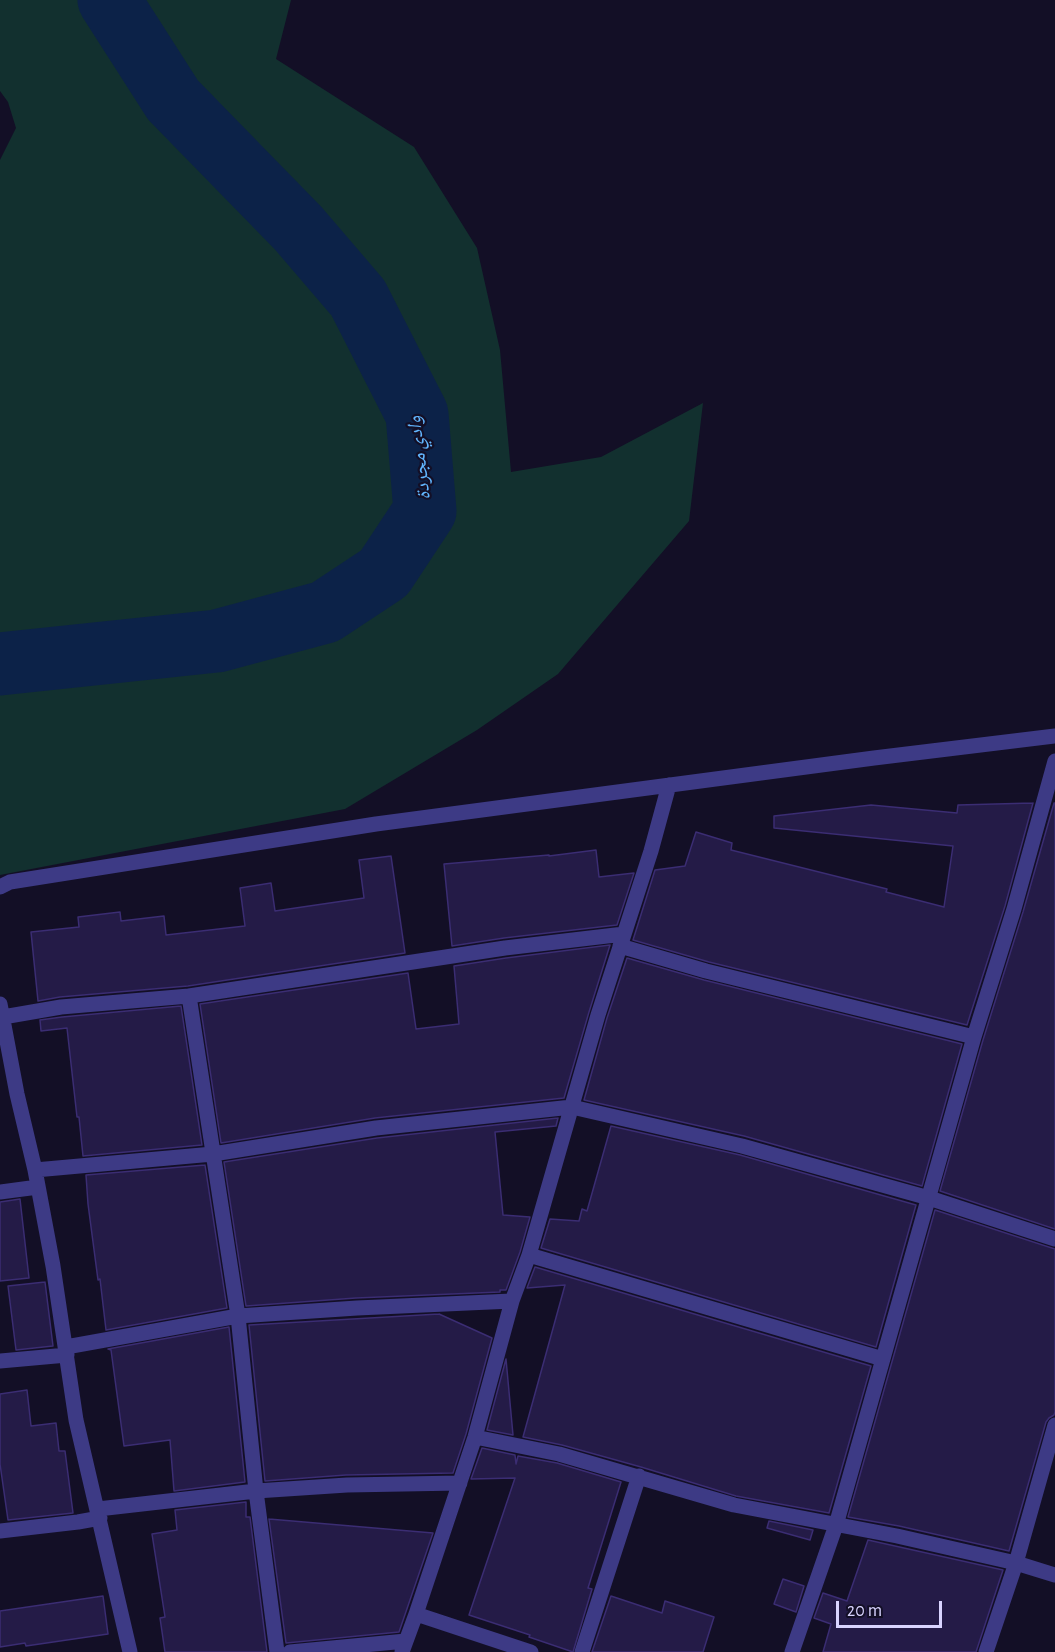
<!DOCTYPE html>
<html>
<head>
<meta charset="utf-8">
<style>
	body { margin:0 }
	#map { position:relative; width:1055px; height:1652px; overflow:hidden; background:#130f26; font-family:"Alegreya Sans",sans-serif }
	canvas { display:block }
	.scale { position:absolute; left:836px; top:1601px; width:106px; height:27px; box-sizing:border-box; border:3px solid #d9d4ff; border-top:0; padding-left:8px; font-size:18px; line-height:21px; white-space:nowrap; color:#d9d4ff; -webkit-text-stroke:4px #130f26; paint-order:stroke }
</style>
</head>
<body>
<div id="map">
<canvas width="1055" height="1652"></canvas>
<div class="scale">20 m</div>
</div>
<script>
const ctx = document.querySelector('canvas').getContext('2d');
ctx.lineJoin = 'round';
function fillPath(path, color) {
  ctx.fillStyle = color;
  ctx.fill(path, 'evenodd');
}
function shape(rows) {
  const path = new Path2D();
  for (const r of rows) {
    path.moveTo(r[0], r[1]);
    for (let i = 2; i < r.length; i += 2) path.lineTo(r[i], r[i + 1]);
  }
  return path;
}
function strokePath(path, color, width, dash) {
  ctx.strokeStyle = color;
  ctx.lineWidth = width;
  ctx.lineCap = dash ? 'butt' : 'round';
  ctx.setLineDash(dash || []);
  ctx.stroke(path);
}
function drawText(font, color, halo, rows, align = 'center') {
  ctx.font = font + ' "Alegreya Sans","Noto Naskh Arabic",sans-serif';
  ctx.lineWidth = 4.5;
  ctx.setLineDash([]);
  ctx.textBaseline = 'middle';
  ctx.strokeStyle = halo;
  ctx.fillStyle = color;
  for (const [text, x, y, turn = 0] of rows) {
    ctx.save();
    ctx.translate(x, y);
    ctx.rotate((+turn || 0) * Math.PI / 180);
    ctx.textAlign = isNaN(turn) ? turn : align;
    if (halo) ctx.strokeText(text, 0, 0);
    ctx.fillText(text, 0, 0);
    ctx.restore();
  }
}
fillPath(shape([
	[0,0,291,0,276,59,414,147,477,248,500,350,511,472,601,457,703,403,689,521,558,674,477,730,345,809,0,875,0,160,16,128,8,102,0,91]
]), '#12302f');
strokePath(shape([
	[0,664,217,641,325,612,384,573,425,511,417,414,358,298,298,228,173,100,109,0]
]), '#0c2248', 63);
const building = shape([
	[1033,803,1005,906,967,1025,709,962,633,940,655,870,685,866,696,832,732,843,731,850,887,889,886,892,944,907,953,846,774,828,774,816,871,805,957,813,958,805,1033,803],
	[1054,803,1055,803,1055,1229,940,1191,983,1040,1023,912,1054,803],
	[596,850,599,877,634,873,617,925,504,938,452,946,444,864,549,855,549,856,596,850],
	[391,856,405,953,188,986,60,997,38,1001,31,932,79,927,78,917,120,912,121,921,164,916,166,935,245,926,240,888,271,883,275,911,364,898,359,860,391,856],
	[610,945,589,1012,564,1098,375,1118,221,1143,200,1004,408,973,416,1029,459,1024,454,966,506,958,610,945],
	[627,958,704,980,962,1044,922,1186,744,1136,584,1100,607,1018,627,958],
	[181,1006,202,1145,83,1156,79,1117,77,1117,67,1028,41,1031,40,1020,62,1017,181,1006],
	[558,1118,556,1126,495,1132,503,1215,530,1217,520,1252,506,1290,500,1290,500,1292,356,1298,246,1306,224,1162,377,1138,558,1118],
	[611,1126,740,1155,916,1205,876,1347,541,1248,550,1219,579,1221,582,1209,587,1211,611,1126],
	[205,1165,227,1308,106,1330,100,1279,98,1280,88,1204,86,1175,205,1165],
	[20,1199,29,1278,0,1281,0,1202,20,1199],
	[935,1210,1055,1249,1055,1412,1054,1415,1049,1418,1046,1422,1009,1551,899,1526,848,1517,935,1210],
	[535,1267,871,1366,829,1513,736,1496,641,1467,562,1445,523,1437,565,1285,527,1288,535,1267],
	[45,1282,53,1346,16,1350,8,1286,45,1282],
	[439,1314,492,1338,466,1434,453,1473,346,1475,265,1481,249,1325,439,1314],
	[229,1327,245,1482,174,1491,170,1440,124,1446,111,1350,108,1349,229,1327],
	[506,1359,513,1435,487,1430,506,1359],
	[27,1390,31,1426,56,1423,59,1451,65,1451,73,1513,8,1520,0,1464,0,1394,27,1390],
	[482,1448,515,1455,516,1464,518,1456,557,1463,621,1482,588,1588,592,1589,573,1652,529,1637,530,1635,469,1615,515,1478,471,1479,482,1448],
	[246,1502,246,1517,250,1517,267,1652,165,1652,160,1618,165,1617,152,1534,177,1530,175,1510,246,1502],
	[269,1519,433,1533,399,1632,286,1643,269,1519],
	[769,1521,813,1530,810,1540,767,1528,769,1521],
	[868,1540,1003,1570,976,1652,823,1652,831,1624,814,1618,823,1593,847,1601,868,1540],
	[783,1579,804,1586,796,1612,774,1604,783,1579],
	[103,1596,108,1634,26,1646,25,1643,0,1647,0,1611,103,1596],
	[611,1596,662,1613,665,1601,714,1617,703,1652,592,1652,611,1596]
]);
fillPath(building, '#241b47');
strokePath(building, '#3b2d73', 1.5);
strokePath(shape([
	[0,887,10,882,376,824,874,758,1055,736],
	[620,946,706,971,974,1037],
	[189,996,238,1316,256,1491,277,1652],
	[0,1004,17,1094,35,1170,53,1266,76,1420,130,1652],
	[3,1017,61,1007,189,996,505,948,624,934],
	[35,1170,213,1154,376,1128,572,1107,742,1146,929,1198,1055,1239],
	[0,1192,38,1187],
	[529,1255,883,1359],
	[66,1347,238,1316,357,1308,512,1301],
	[0,1361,67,1355],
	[475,1437,559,1454,734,1505,897,1536,1016,1563,1055,1575],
	[98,1509,256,1491,347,1485,460,1483],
	[0,1531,78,1522,100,1518],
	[416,1614,531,1652],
	[290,1652,406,1641],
	[402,1652,416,1614,475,1437,512,1301,529,1255,598,1015,651,851,669,785],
	[582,1652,639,1476],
	[792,1652,836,1525,974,1037,1014,909,1055,761],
	[986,1652,1016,1563,1055,1425]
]), '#3d3a85', 15);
drawText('italic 20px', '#62b6ff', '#130f26', [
	["وادي مجردة",419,458,-97]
]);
</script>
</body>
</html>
